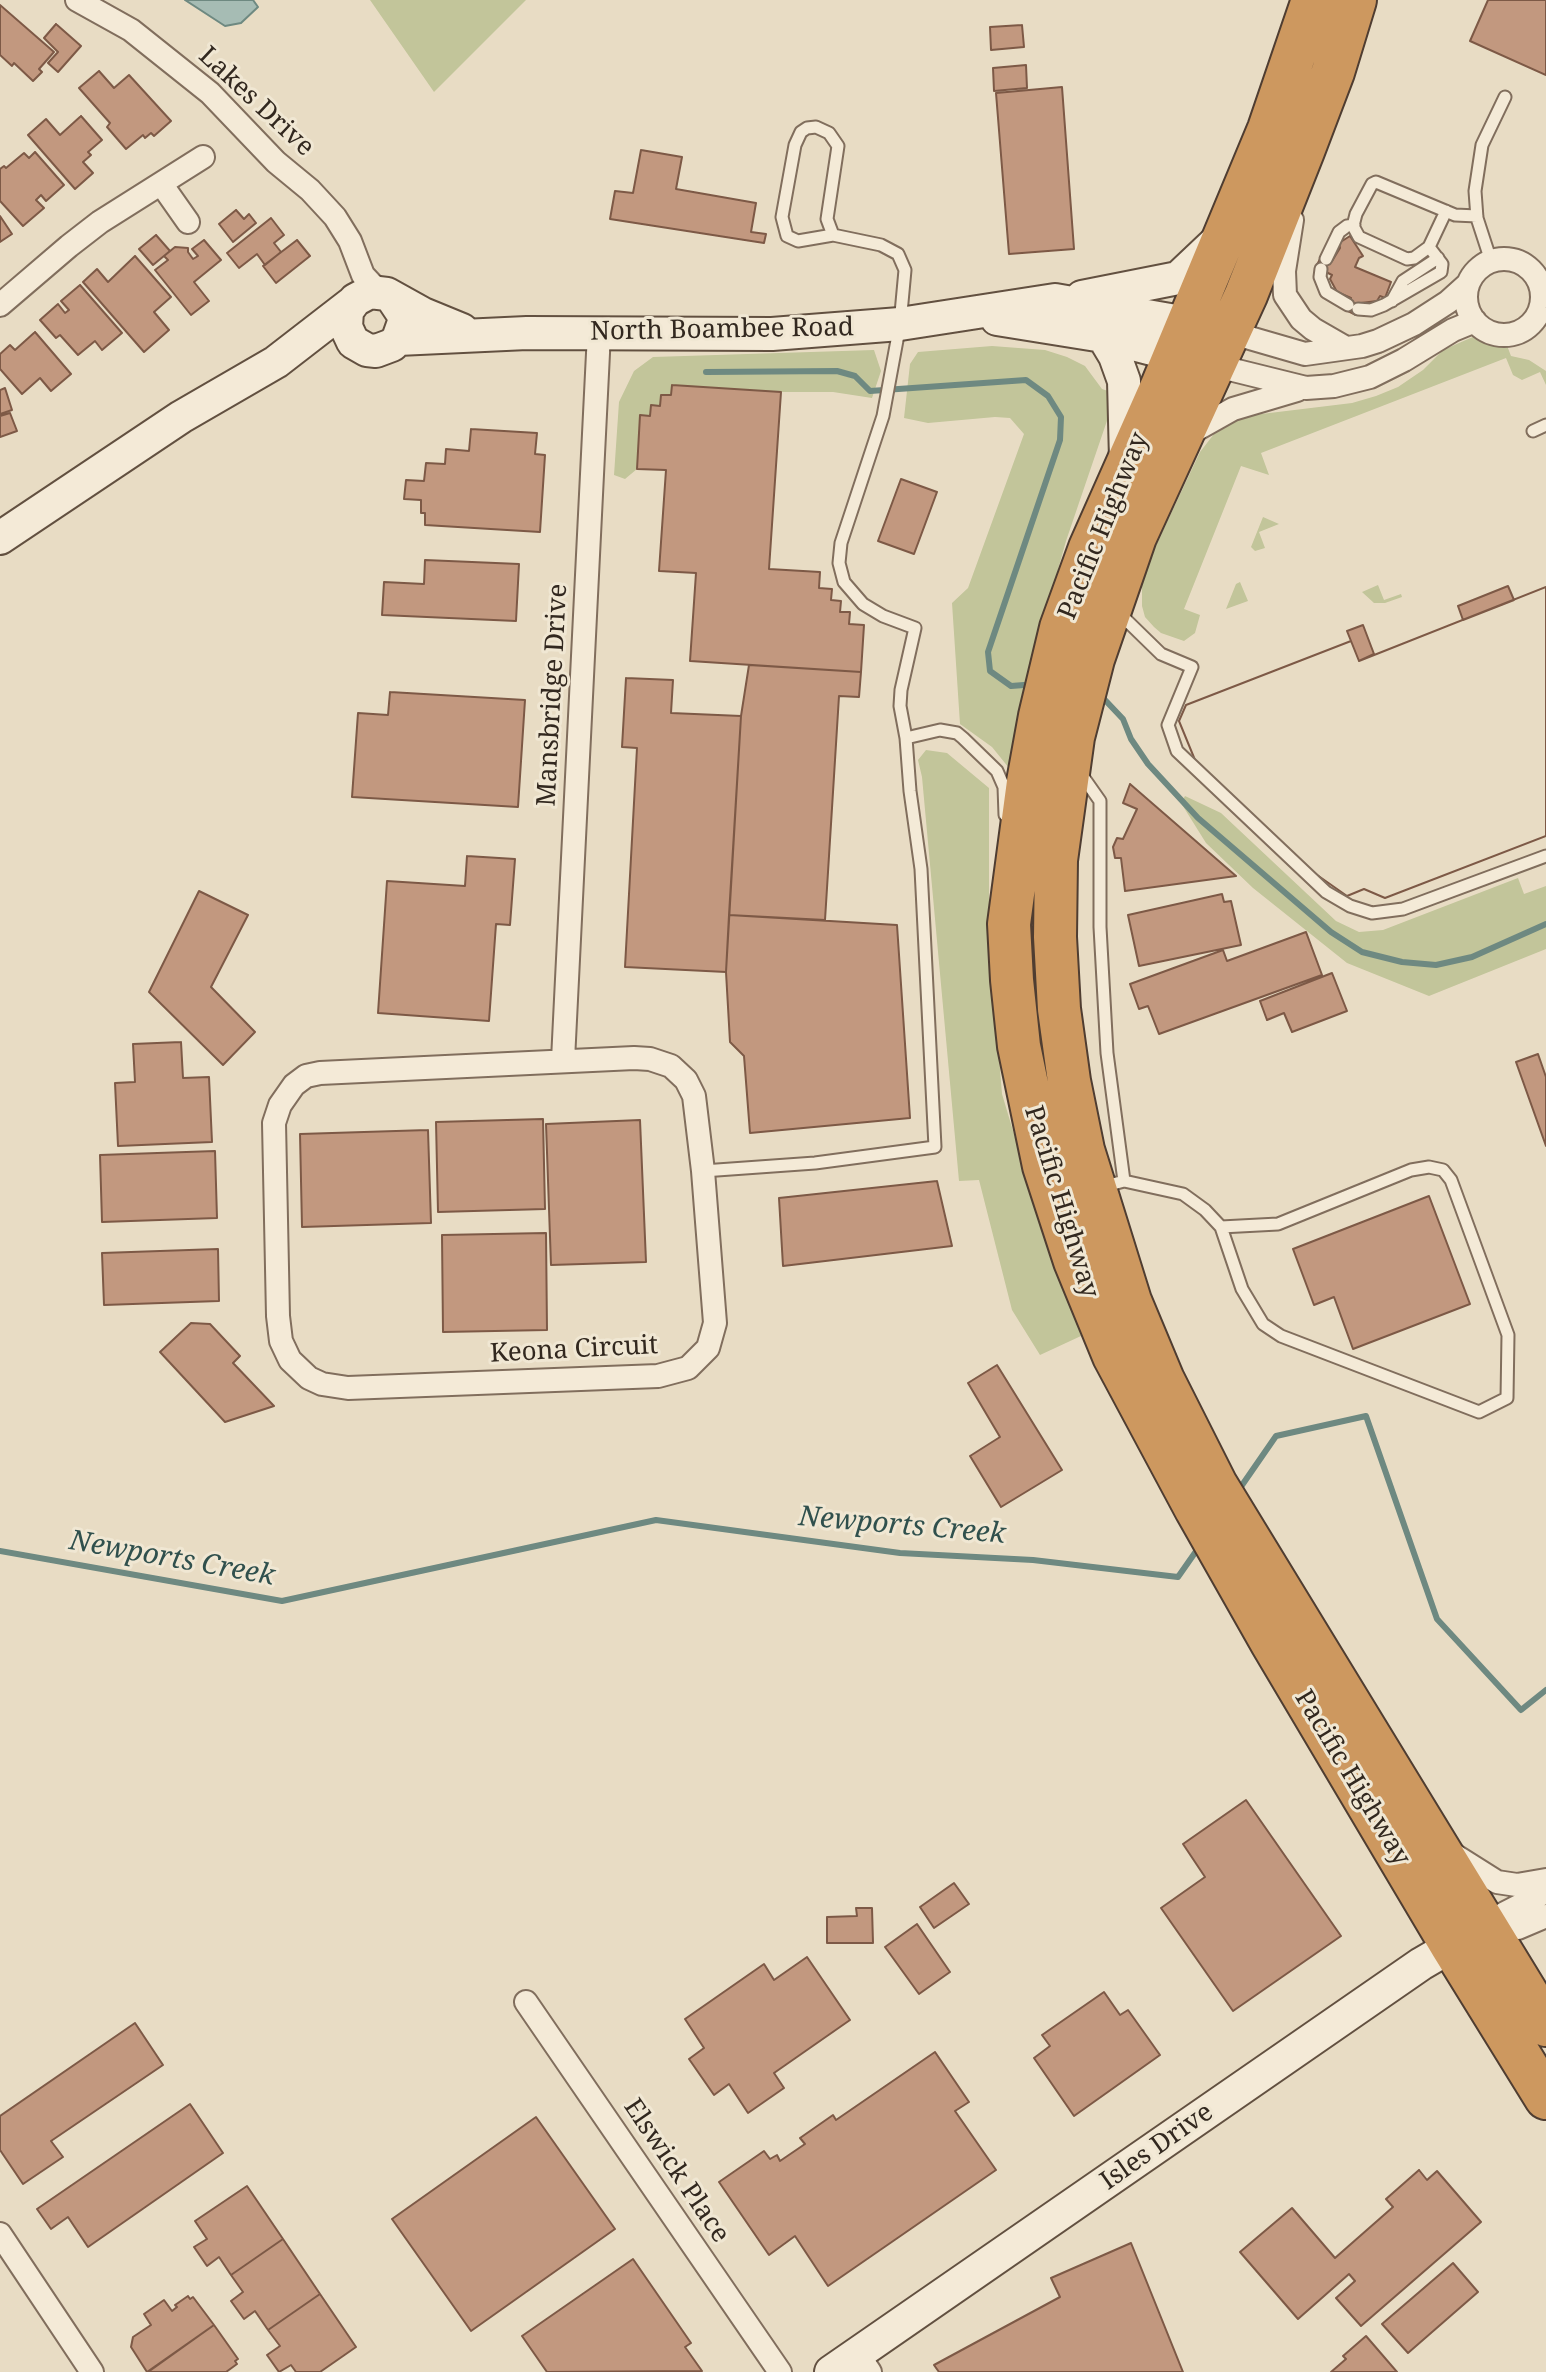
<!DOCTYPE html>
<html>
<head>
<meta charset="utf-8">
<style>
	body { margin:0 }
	canvas { display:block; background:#e8dcc4 }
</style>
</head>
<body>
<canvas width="1546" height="2372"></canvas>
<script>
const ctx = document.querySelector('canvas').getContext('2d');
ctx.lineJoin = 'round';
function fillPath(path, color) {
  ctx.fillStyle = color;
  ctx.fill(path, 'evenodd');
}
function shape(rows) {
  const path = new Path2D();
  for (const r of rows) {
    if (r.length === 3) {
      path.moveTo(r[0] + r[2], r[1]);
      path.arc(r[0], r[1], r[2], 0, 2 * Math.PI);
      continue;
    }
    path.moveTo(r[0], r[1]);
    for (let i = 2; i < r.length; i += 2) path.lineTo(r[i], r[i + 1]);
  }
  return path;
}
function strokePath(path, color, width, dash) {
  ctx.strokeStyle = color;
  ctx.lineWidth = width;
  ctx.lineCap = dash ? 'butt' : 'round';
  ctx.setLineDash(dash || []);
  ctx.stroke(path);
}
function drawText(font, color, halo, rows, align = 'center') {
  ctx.font = font + ' "Noto Serif",serif';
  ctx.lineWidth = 6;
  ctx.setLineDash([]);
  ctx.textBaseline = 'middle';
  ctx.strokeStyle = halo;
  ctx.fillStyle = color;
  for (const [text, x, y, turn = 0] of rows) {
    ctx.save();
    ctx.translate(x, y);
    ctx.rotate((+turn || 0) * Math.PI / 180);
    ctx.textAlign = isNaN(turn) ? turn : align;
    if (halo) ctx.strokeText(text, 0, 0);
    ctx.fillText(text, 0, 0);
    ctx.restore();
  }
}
fillPath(shape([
	[370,0,526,0,434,92],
	[1475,336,1495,338,1506,343,1511,356,1529,360,1546,371,1546,385,1540,372,1522,380,1513,375,1506,358,1261,453,1269,475,1241,466,1184,609,1200,615,1195,633,1184,641,1161,633,1154,627,1145,617,1142,606,1142,575,1200,452,1214,434,1245,416,1352,403,1376,396,1398,387,1423,370,1443,350],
	[992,346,1045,350,1067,357,1085,366,1102,389,1111,392,1111,409,1066,541,1032,662,1015,756,1009,768,992,747,960,724,952,603,968,588,1024,434,1010,418,995,417,928,423,904,418,910,364,918,352],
	[874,350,881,371,872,398,833,392,781,392,672,385,671,395,661,395,660,406,651,405,650,416,640,416,637,469,625,479,614,475,619,402,634,371,653,357],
	[1263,517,1279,524,1259,532,1265,548,1255,551,1251,547],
	[1240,582,1248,601,1226,609,1236,584],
	[1378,585,1384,600,1401,594,1402,597,1385,603,1374,603,1362,592],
	[926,750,947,753,989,788,989,932,1002,1094,1040,1221,1081,1336,1040,1355,1012,1310,979,1180,959,1181,922,777,918,760],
	[1185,796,1221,813,1336,921,1359,932,1383,930,1518,878,1524,894,1546,886,1546,949,1429,996,1347,963,1253,888,1206,843,1181,803]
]), '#c2c59a');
const water = shape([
	[185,0,253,0,258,7,241,23,225,26,185,0]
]);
fillPath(water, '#a6bcb4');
strokePath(water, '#6e8981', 2);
strokePath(shape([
	[706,372,837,371,855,376,870,391,1026,380,1048,396,1061,417,1060,440,988,652,990,671,1011,686,1024,685],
	[1105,700,1123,719,1131,739,1148,764,1198,818,1331,932,1362,952,1402,962,1436,965,1472,957,1546,924],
	[1238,1491,1276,1436,1366,1416,1437,1619,1521,1710,1546,1690],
	[0,1551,282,1601,656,1520,900,1553,1033,1560,1178,1577,1199,1547]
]), '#6e8981', 6);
const building = shape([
	[1488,0,1546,0,1546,75,1470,41,1488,0],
	[0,5,54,52,39,69,42,72,33,81,14,63,12,66,0,55,0,5],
	[56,24,81,46,58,72,48,63,58,52,44,38,56,24],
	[1022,25,1024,47,991,50,990,27,1022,25],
	[1026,65,1027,88,994,91,993,68,1026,65],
	[99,71,114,88,129,75,171,121,154,136,151,133,145,138,143,135,126,149,107,127,110,123,79,88,99,71],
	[1062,87,1074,249,1009,254,996,93,1062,87],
	[81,116,102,140,88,152,91,155,83,162,93,173,75,189,28,135,46,119,60,135,81,116],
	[641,150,682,157,676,189,756,203,751,232,766,234,764,243,610,219,615,191,633,193,641,150],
	[35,152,64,185,46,201,41,195,36,200,44,208,23,226,0,201,0,169,4,166,6,168,24,153,29,158,35,152],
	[236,210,244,219,249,214,256,223,233,242,219,224,236,210],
	[0,216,12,234,0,242,0,216],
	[271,218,284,235,274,243,281,252,265,265,257,254,239,268,227,253,271,218],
	[156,235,170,251,153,265,139,249,156,235],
	[1350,236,1363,256,1359,258,1355,267,1391,282,1385,298,1380,296,1377,301,1361,303,1356,315,1346,310,1351,298,1337,292,1330,279,1332,275,1316,267,1321,257,1332,261,1340,248,1339,243,1350,236],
	[204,240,221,260,194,282,209,301,191,315,155,270,168,260,164,256,175,247,188,248,188,252,193,259,198,256,192,249,204,240],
	[297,240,310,256,276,283,263,266,297,240],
	[135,256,171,297,154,312,169,330,144,352,83,282,97,269,108,282,135,256],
	[80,285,122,333,102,350,95,341,78,355,60,335,56,338,40,320,58,304,65,313,69,310,61,301,80,285],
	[35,332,71,374,51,391,40,378,22,394,0,369,0,354,10,345,15,350,35,332],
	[672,385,781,392,769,569,820,572,819,588,832,589,831,600,841,601,840,612,850,612,849,624,864,625,861,672,690,661,696,573,659,571,666,470,637,469,640,415,650,416,651,405,660,406,661,395,671,395,672,385],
	[5,388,12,410,0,414,0,390,5,388],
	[10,413,17,431,0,437,0,416,10,413],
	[471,429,537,433,535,454,545,455,540,532,425,525,425,513,421,513,421,500,404,499,406,480,424,481,426,463,445,464,446,449,469,451,471,429],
	[901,479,937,492,914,554,878,541,901,479],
	[425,560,519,564,516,621,382,615,384,582,424,584,425,560],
	[1508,586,1514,600,1463,620,1458,606,1508,586],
	[1546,587,1546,836,1385,898,1364,889,1347,896,1310,870,1195,760,1179,721,1186,705,1351,641,1359,661,1546,587],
	[1546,587,1546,836,1385,898,1364,889,1347,896,1310,870,1195,760,1179,721,1186,705,1351,641,1359,661,1546,587],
	[1363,625,1374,654,1359,661,1347,631,1363,625],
	[749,665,861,672,859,697,839,696,825,920,729,915,741,716,749,665],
	[626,678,673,680,671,713,741,716,726,972,625,967,637,748,622,747,626,678],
	[390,692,525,700,518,807,352,797,358,713,388,715,390,692],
	[1130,784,1236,876,1125,891,1121,858,1115,858,1113,847,1117,838,1123,839,1137,809,1123,803,1130,784],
	[467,856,515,859,510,925,496,924,489,1021,378,1013,387,881,465,886,467,856],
	[199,891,248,915,211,987,255,1032,223,1065,149,992,199,891],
	[1222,894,1224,902,1231,901,1241,945,1139,966,1128,915,1222,894],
	[729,915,897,925,910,1118,750,1133,744,1056,730,1042,726,972,729,915],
	[1306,932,1322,975,1159,1034,1148,1006,1139,1009,1130,984,1223,950,1227,961,1306,932],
	[1332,973,1347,1011,1292,1032,1284,1013,1267,1020,1260,1001,1332,973],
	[181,1042,183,1078,209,1077,212,1142,118,1146,115,1083,135,1082,133,1044,181,1042],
	[1538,1054,1546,1077,1546,1146,1516,1062,1538,1054],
	[543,1119,545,1209,438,1212,436,1122,543,1119],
	[640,1120,646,1262,551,1265,546,1124,640,1120],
	[428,1130,431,1223,302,1227,300,1134,428,1130],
	[215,1151,217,1218,102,1222,100,1155,215,1151],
	[937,1181,952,1246,783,1266,779,1198,937,1181],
	[1429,1196,1470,1304,1353,1349,1334,1297,1314,1305,1293,1249,1429,1196],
	[546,1233,547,1330,443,1332,442,1235,546,1233],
	[218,1249,219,1301,104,1305,102,1253,218,1249],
	[191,1323,210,1324,240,1356,233,1363,274,1406,225,1422,160,1352,191,1323],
	[997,1365,1062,1470,1001,1507,970,1456,1000,1437,968,1383,997,1365],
	[1246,1800,1341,1936,1233,2011,1161,1908,1205,1877,1183,1844,1246,1800],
	[954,1883,969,1904,934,1928,920,1907,954,1883],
	[856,1908,872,1908,873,1943,827,1943,827,1917,857,1916,856,1908],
	[917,1924,950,1972,919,1994,885,1947,917,1924],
	[807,1957,850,2020,774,2073,784,2088,748,2113,729,2084,714,2095,689,2059,704,2048,685,2019,764,1964,774,1980,807,1957],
	[1104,1992,1120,2015,1128,2010,1160,2055,1074,2116,1034,2058,1050,2046,1042,2035,1104,1992],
	[135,2023,163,2065,51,2141,63,2157,23,2184,0,2150,0,2116,135,2023],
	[935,2052,969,2102,955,2111,996,2170,828,2286,795,2236,769,2255,719,2182,764,2151,770,2159,777,2155,780,2161,805,2144,800,2138,833,2115,836,2120,935,2052],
	[190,2104,223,2153,88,2247,68,2217,51,2229,37,2209,190,2104],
	[536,2117,615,2229,471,2331,392,2219,536,2117],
	[1419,2170,1427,2180,1437,2171,1481,2222,1361,2326,1336,2298,1355,2281,1349,2274,1298,2319,1240,2252,1292,2208,1335,2258,1393,2207,1386,2199,1419,2170],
	[247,2186,283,2239,231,2275,219,2257,207,2266,194,2247,207,2239,195,2221,247,2186],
	[283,2239,320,2294,268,2330,255,2311,244,2319,231,2301,243,2292,231,2275,283,2239],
	[1131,2243,1183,2372,939,2372,934,2365,1060,2297,1051,2278,1131,2243],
	[633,2259,691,2343,685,2347,702,2371,547,2372,522,2336,633,2259],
	[1453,2263,1478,2292,1408,2353,1382,2324,1453,2263],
	[320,2294,356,2347,320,2372,296,2372,291,2365,279,2372,267,2355,280,2346,268,2330,320,2294],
	[188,2296,190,2299,193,2297,214,2325,147,2372,131,2347,133,2337,151,2325,144,2314,164,2300,172,2311,177,2307,175,2305,188,2296],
	[214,2325,238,2359,235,2361,237,2364,226,2372,148,2372,214,2325],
	[1366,2336,1397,2372,1331,2372,1346,2359,1343,2356,1366,2336]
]);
fillPath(building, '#c2987f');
strokePath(building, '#7d5946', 2);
const lane = shape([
	[1446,211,1429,247,1414,258,1407,259,1359,237,1353,226,1356,214,1372,184,1376,182,1455,215,1477,216],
	[1326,259,1339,232,1347,226,1354,225],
	[1491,261,1477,218,1475,191,1482,145,1505,97],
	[1321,269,1320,277,1326,292,1348,305],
	[1392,301,1403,281,1438,258],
	[1358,309,1371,310,1384,305,1441,272,1442,264,1429,247],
	[1533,431,1546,425],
	[1119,613,1161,654,1192,667,1168,725,1177,751,1326,892,1350,906,1372,913,1403,909,1546,856],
	[906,738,940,730,957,733,963,738,997,771,1004,787,1005,815],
	[1081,774,1100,801,1100,927,1107,1053,1124,1181],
	[703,1171,815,1163,935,1147,921,869,910,791,906,738,900,706,901,690,915,628,883,616,863,604,844,582,839,563,841,543,883,416,900,324,905,270,898,254,881,245,833,235,798,241,787,236,782,217,795,145,801,132,807,128,816,127,829,133,838,146,827,219,833,235],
	[1102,1187,1124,1181,1183,1194,1205,1210,1221,1227,1278,1224,1411,1170,1429,1167,1443,1170,1451,1180,1508,1335,1507,1398,1479,1412,1281,1336,1263,1324,1242,1289,1221,1227]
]);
const street = shape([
	[77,0,131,30,210,93,276,162,310,190,335,217,350,241,363,275,379,292],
	[162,185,188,222],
	[1292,220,1284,271,1285,295,1301,319,1313,329,1346,348],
	[1504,297,38],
	[0,305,69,246,100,222,203,157],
	[1229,332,1305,354,1362,346,1378,341,1414,324,1448,302,1468,284],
	[1213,365,1306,388,1334,386,1370,377,1404,360,1453,330,1475,321],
	[1185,436,1233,409,1297,390],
	[634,1058,650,1059,671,1066,686,1080,694,1096,703,1171,715,1323,708,1348,688,1368,658,1376,348,1388,322,1384,309,1378,290,1360,281,1341,278,1316,274,1123,280,1105,294,1085,306,1076,320,1073,634,1058],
	[563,1060,599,333],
	[1451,1853,1497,1882,1517,1885,1546,1880],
	[1486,1928,1505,1913,1546,1892],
	[1486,1928,1518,1928,1546,1916],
	[526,2002,780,2372],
	[0,2234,92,2372],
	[858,2354,870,2372]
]);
const secondary = shape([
	[1082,297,1178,278,1215,243],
	[393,299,403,314,404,322,398,339,392,345,376,351,367,350,353,342,346,327,347,311,355,300,370,292,387,294,423,314,462,330],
	[997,319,1103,336,1194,360],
	[1103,336,1115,356,1124,381,1126,460],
	[398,339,527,333,772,334,900,324,1055,300,1210,327],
	[0,538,181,417,276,362,351,304],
	[831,2372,1421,1964,1469,1936]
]);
const highway = shape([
	[1313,0,1269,129,1162,386,1090,548,1061,628,1040,716,1028,782,1009,924,1012,980,1019,1046,1044,1166,1075,1261,1114,1356,1196,1509,1272,1643,1452,1946,1546,2098],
	[1355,0,1333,72,1303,151,1246,295,1135,537,1093,659,1073,737,1056,860,1055,937,1059,1009,1069,1081,1083,1150,1130,1301,1163,1380,1216,1485,1546,2025]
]);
strokePath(lane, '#816e5d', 15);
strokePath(street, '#816e5d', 26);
strokePath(secondary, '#625040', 36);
strokePath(highway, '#4f3d31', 46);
strokePath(lane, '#f4ead7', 11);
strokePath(street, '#f4ead7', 22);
strokePath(secondary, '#f4ead7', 32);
strokePath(highway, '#cd985f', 42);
drawText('26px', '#32281f', '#f0e7d3', [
	["Lakes Drive",256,102,43],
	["North Boambee Road",722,330,-1],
	["Pacific Highway",1104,526,-68],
	["Mansbridge Drive",553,695,-87],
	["Pacific Highway",1061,1202,73],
	["Keona Circuit",574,1350,-3],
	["Pacific Highway",1352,1778,59],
	["Isles Drive",1157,2147,-35],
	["Elswick Place",676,2171,56]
]);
drawText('italic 28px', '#30504d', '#f0e7d3', [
	["Newports Creek",902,1526,5],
	["Newports Creek",172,1559,10]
]);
</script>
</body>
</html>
